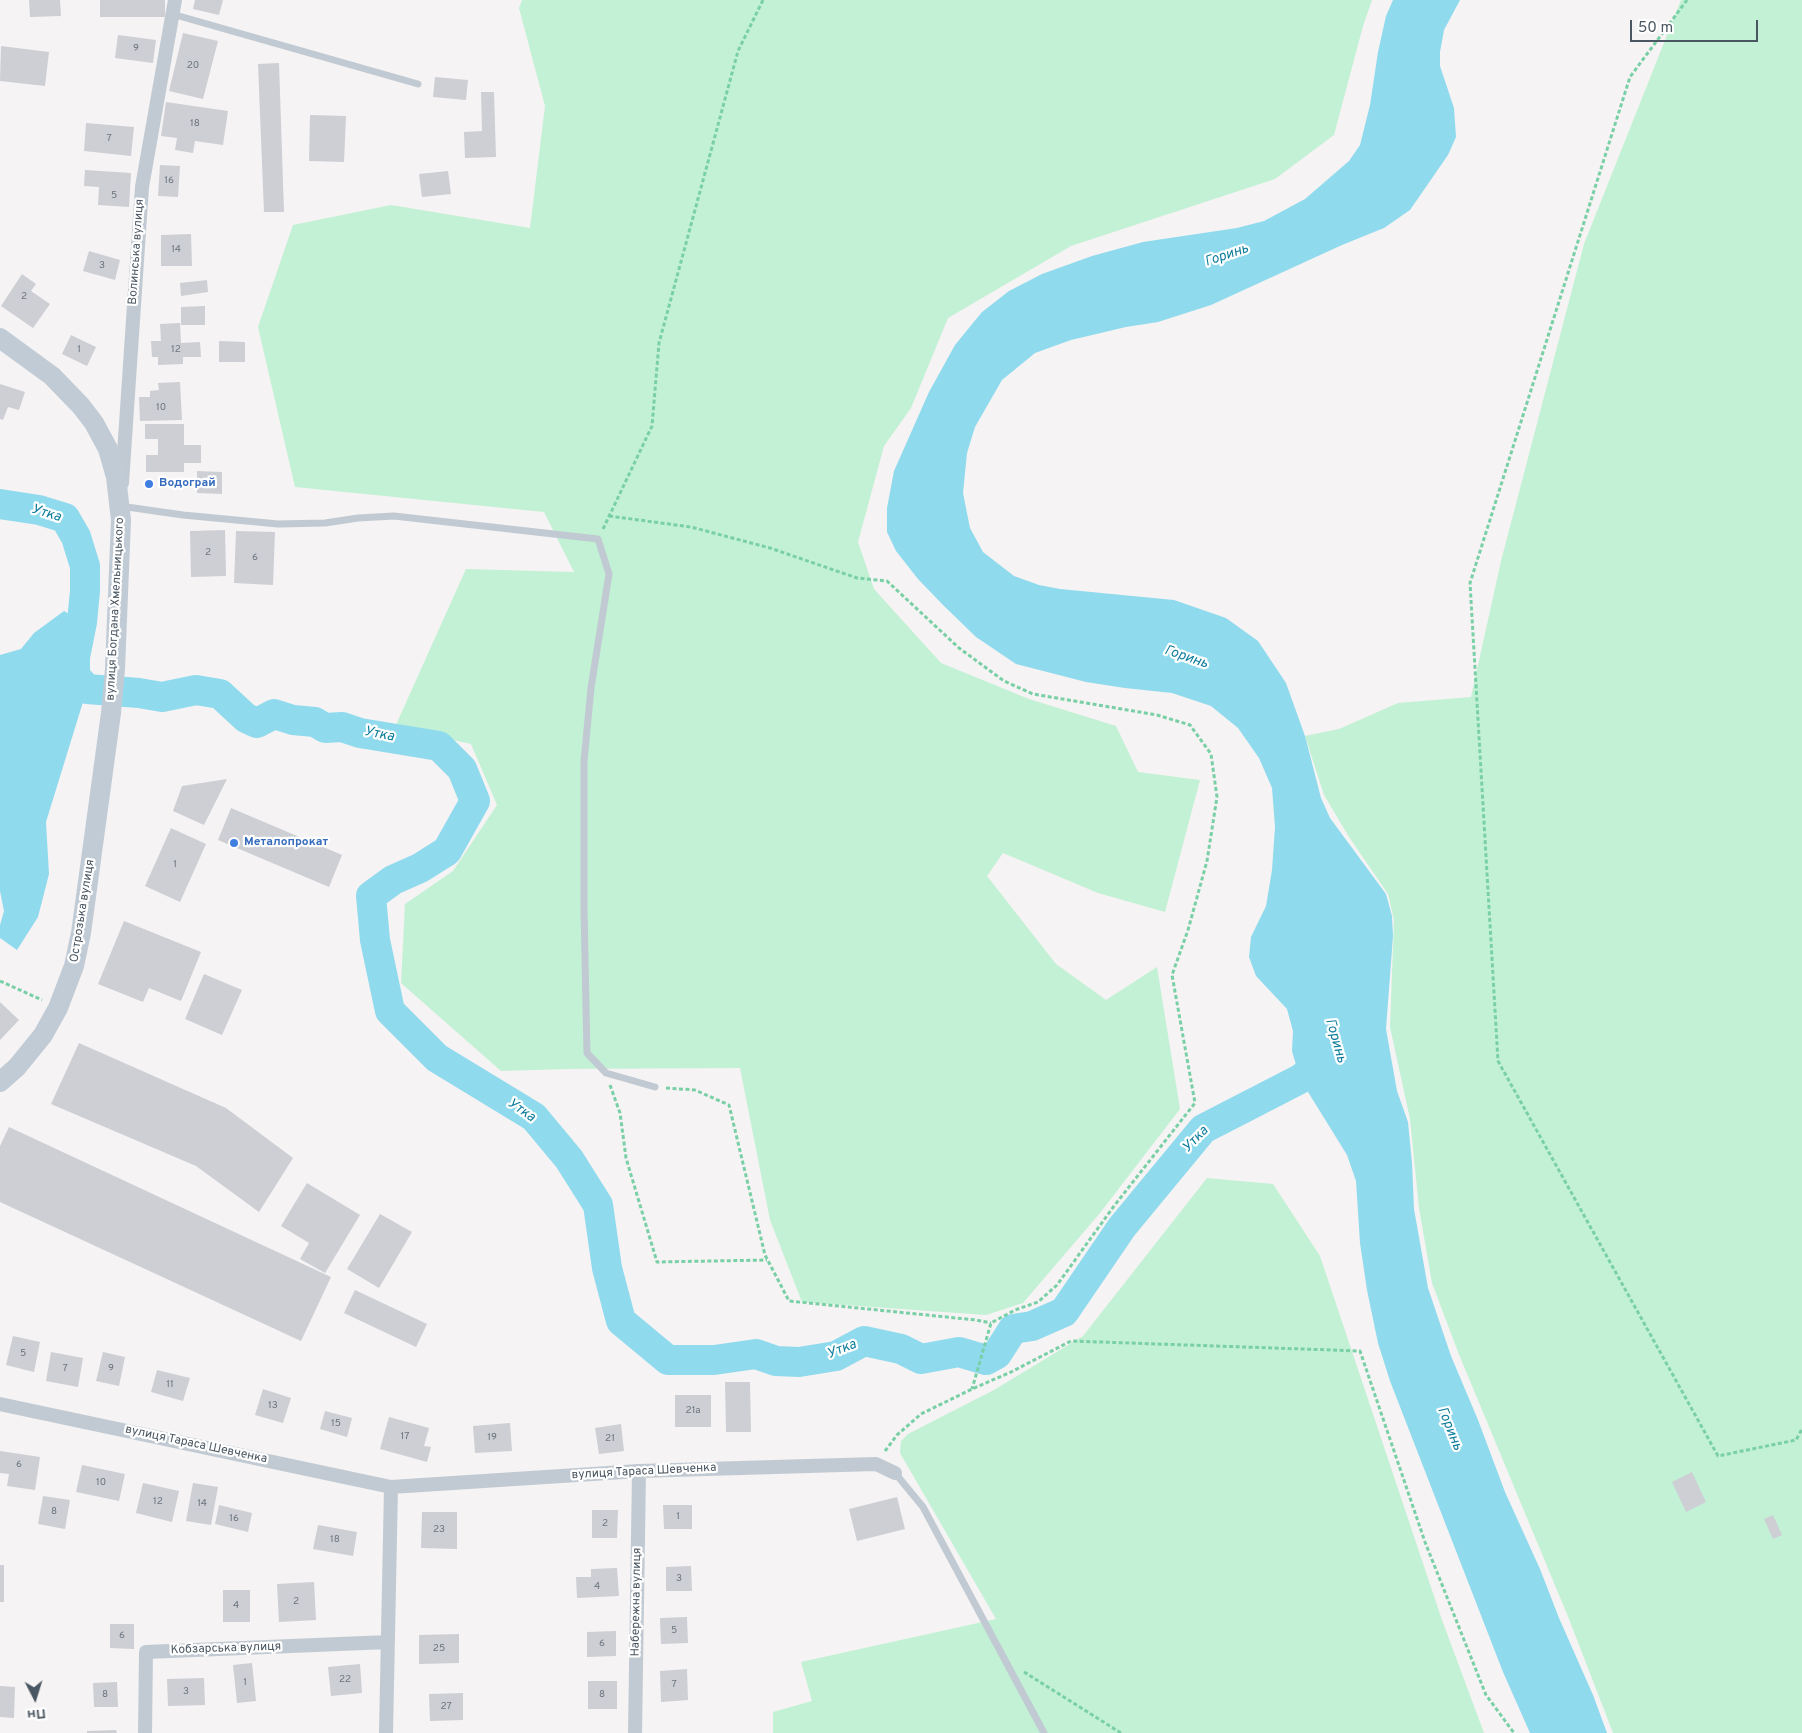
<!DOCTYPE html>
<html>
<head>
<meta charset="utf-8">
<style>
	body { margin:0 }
	#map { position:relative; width:1802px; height:1733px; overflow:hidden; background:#f5f3f3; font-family:Overpass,sans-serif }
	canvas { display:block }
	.north { position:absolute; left:10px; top:1673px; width:50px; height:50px; -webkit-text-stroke:4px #fff; paint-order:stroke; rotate:175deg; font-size:14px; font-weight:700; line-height:20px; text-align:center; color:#4a5661 }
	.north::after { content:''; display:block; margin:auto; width:18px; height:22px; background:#4a5661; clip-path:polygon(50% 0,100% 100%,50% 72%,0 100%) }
	.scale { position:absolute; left:1630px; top:20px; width:128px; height:22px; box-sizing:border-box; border:2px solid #4a5661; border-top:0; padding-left:6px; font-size:15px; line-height:18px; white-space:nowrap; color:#4a5661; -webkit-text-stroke:4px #fff; paint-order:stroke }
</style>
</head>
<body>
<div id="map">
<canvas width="1802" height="1733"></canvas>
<div class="north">Пн</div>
<div class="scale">50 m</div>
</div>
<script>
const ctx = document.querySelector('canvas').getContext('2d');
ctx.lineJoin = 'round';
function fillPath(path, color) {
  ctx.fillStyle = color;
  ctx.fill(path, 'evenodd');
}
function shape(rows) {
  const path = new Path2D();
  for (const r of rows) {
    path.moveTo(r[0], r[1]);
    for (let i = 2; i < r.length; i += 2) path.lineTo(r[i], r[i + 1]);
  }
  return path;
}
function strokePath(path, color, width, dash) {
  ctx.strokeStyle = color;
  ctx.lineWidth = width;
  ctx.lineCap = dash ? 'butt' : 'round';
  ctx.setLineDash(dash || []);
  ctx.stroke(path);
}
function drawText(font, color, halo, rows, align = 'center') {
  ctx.font = font + ' Overpass,sans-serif';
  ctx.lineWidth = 4.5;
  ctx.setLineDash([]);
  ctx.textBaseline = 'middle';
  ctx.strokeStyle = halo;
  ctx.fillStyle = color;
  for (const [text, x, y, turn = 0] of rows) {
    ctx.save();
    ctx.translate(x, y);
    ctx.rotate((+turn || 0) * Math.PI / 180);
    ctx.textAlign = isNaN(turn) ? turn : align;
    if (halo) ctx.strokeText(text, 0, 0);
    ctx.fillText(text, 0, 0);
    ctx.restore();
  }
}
fillPath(shape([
	[522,0,1372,0,1363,26,1334,135,1275,179,1071,246,948,318,911,408,884,446,858,542,874,589,941,663,1029,699,1116,726,1138,772,1200,780,1165,912,1098,893,1003,853,987,876,1056,964,1106,1000,1157,967,1180,1109,1100,1213,1023,1303,986,1315,802,1302,770,1220,740,1068,568,1069,501,1071,401,983,405,904,453,871,497,805,471,744,395,727,466,569,574,572,544,512,295,487,258,327,293,225,391,205,530,228,545,106,519,8],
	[1681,0,1802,0,1802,1733,1613,1733,1569,1619,1458,1352,1432,1283,1419,1208,1410,1119,1390,1027,1394,920,1388,894,1349,837,1324,795,1305,736,1339,729,1398,703,1471,697,1501,561,1584,244],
	[1207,1178,1273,1184,1320,1256,1442,1620,1484,1733,773,1733,773,1712,812,1701,801,1662,996,1619,900,1453,901,1441,908,1434,994,1390,1083,1336]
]), '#c3f1d5');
fillPath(shape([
	[1393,0,1460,0,1444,30,1440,52,1440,66,1454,108,1456,137,1448,155,1410,210,1384,228,1342,245,1211,305,1158,322,1126,327,1071,340,1035,353,1002,380,975,427,967,453,963,493,970,528,983,552,1014,576,1039,585,1060,589,1174,600,1226,618,1258,641,1286,683,1305,736,1321,798,1330,818,1386,894,1392,916,1393,936,1386,1029,1397,1091,1408,1122,1412,1163,1414,1209,1428,1288,1451,1356,1478,1420,1505,1492,1540,1569,1559,1618,1593,1695,1607,1733,1530,1733,1503,1672,1390,1381,1378,1343,1367,1290,1360,1243,1356,1181,1347,1155,1300,1079,1292,1051,1293,1031,1287,1009,1256,976,1249,957,1251,937,1266,906,1272,870,1275,827,1272,788,1259,758,1238,728,1211,706,1172,693,1125,688,1086,682,1016,664,976,637,942,604,918,579,896,551,887,532,887,508,894,471,929,392,955,345,982,312,1009,291,1042,274,1092,256,1143,242,1237,228,1264,221,1305,199,1349,161,1360,145,1370,105,1378,52,1386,16],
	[64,611,91,627,87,689,46,822,49,874,38,917,17,950,0,938,0,925,4,911,0,891,0,655,21,649,34,633]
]), '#90daee');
strokePath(shape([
	[0,504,39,510,65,518,76,537,85,566,85,591,82,622,75,657,75,676,87,689,139,693,162,697,196,690,220,694,246,718,257,723,274,714,293,720,315,722,325,728,342,727,360,733,439,746,462,769,475,801,447,851,420,868,393,880,371,896,375,940,390,1011,437,1058,534,1117,569,1159,598,1205,607,1268,621,1321,668,1360,714,1360,756,1354,776,1361,799,1362,836,1356,864,1341,901,1349,921,1359,959,1352,986,1360,997,1354,1013,1329,1032,1326,1064,1312,1122,1227,1203,1129,1300,1079,1334,1055]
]), '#90daee', 30);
fillPath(shape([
	[29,0,60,0,61,16,30,17],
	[100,0,165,0,165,17,100,17],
	[195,0,223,0,219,15,193,9],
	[183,33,218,41,203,99,169,91],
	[118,35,156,40,153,63,115,58],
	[1,46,49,52,45,86,0,81],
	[279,63,284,212,264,212,258,64],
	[435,77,468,80,466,100,433,97],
	[481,92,494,92,496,157,465,158,464,132,482,131],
	[166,102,228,111,223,145,195,141,193,153,175,150,177,138,161,136],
	[310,115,346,116,344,162,309,161],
	[86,123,134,127,131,156,84,151],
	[160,165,180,166,178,197,158,196],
	[85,170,131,173,129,207,98,205,99,187,84,186],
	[448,171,451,194,422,197,419,174],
	[191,234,192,266,161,266,161,235],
	[89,251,120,260,115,280,83,271],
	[22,274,36,284,31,291,50,304,33,328,1,306],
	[207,280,208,292,181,296,180,283],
	[205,306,205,325,181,325,181,307],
	[180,323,181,343,200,342,201,357,183,357,183,364,158,365,158,357,152,357,151,341,161,341,160,324],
	[71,335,96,347,87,366,62,354],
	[219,341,245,342,245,362,219,362],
	[180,382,182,420,140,421,139,397,150,397,150,391,159,390,158,383],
	[0,384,25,392,19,410,8,407,3,420,0,419],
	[145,424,184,424,184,445,201,445,201,463,184,463,184,472,146,472,146,455,158,455,158,439,145,439],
	[197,471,222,472,222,494,197,493],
	[225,530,226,576,191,577,190,531],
	[236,531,275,532,273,585,234,583],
	[227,779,204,825,173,811,182,786],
	[231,808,342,855,329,887,218,840],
	[171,828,206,844,180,902,145,886],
	[124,921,201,952,181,1001,149,988,143,1002,98,984],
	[204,974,242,990,222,1035,185,1019],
	[0,1002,19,1020,0,1040],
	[79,1043,226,1108,293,1158,259,1212,196,1166,51,1104],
	[9,1127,331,1277,301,1341,0,1202,0,1146],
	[307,1183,360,1215,325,1273,300,1259,309,1243,281,1226],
	[380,1214,412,1232,379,1288,347,1269],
	[355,1290,427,1324,416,1347,344,1313],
	[13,1336,40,1342,34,1372,6,1365],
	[51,1352,83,1358,78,1387,46,1381],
	[103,1352,125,1357,119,1386,96,1381],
	[157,1370,190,1378,183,1401,151,1392],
	[725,1382,750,1382,751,1432,726,1432],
	[263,1389,291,1398,283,1423,255,1415],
	[675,1395,711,1395,711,1427,675,1427],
	[325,1411,352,1418,347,1437,320,1429],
	[389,1417,429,1428,424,1446,431,1447,427,1462,380,1449],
	[510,1423,512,1451,475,1453,473,1426],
	[621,1424,624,1451,599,1454,595,1428],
	[0,1451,40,1457,35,1490,7,1486,9,1474,0,1473],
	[82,1465,125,1474,119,1501,76,1492],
	[1692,1472,1706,1502,1686,1512,1672,1482],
	[143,1483,179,1491,172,1522,136,1513],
	[193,1483,218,1487,211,1525,186,1521],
	[43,1496,70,1500,65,1529,38,1524],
	[897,1497,905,1529,857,1541,849,1509],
	[219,1505,252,1513,248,1532,215,1524],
	[663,1505,692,1505,692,1529,664,1529],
	[592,1510,618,1510,617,1538,592,1538],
	[422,1512,457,1512,457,1549,421,1548],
	[1773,1515,1782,1535,1773,1539,1764,1519],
	[318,1525,357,1532,353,1556,313,1549],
	[0,1565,4,1565,4,1602,0,1602],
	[691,1566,692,1591,666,1591,666,1567],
	[617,1568,619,1596,577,1598,576,1577,591,1577,591,1569],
	[314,1582,316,1620,279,1622,277,1584],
	[223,1590,250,1590,250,1622,223,1622],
	[687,1617,688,1643,661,1644,660,1618],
	[110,1624,134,1624,134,1649,110,1648],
	[616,1631,616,1656,587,1657,587,1632],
	[459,1634,459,1663,419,1664,419,1635],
	[252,1663,256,1701,237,1703,233,1665],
	[360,1664,362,1693,331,1696,328,1667],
	[687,1669,688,1700,661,1702,660,1671],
	[204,1678,205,1705,168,1706,167,1679],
	[588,1681,617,1681,617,1709,588,1709],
	[117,1682,118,1707,94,1707,93,1683],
	[0,1686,15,1687,14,1718,0,1717],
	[463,1693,463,1720,430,1721,429,1694],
	[116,1730,117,1733,87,1733,87,1731]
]), '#cdcfd5');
strokePath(shape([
	[1687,0,1630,77,1470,583,1498,1061,1718,1456,1796,1440,1802,1429],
	[609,516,691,527,770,548,857,578,887,581,959,648,1004,681,1033,694,1157,715,1190,725,1211,754,1217,797,1207,861,1188,930,1172,975,1195,1103,1114,1206,1057,1285,1038,1302,1015,1310,991,1323,972,1389],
	[603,529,652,426,659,343,738,51,763,0],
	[0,981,42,1000],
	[610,1085,620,1113,626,1158,657,1262,767,1260],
	[666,1088,695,1090,729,1105,765,1255,789,1301,976,1320,991,1323],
	[885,1451,897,1435,921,1414,972,1389,1011,1372,1071,1341,1360,1351,1425,1542,1486,1695,1514,1733],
	[1024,1672,1121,1733]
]), '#7ad0a6', 3, [4, 2.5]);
strokePath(shape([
	[172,14,418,84],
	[120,506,183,515,278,524,325,523,358,518,394,516,598,539,609,574,591,688,584,761,584,909,587,1053,606,1073,655,1087],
	[895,1473,923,1507,1044,1733]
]), '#c1cad2', 7);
strokePath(shape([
	[122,483,142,187,175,0],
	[0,1404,391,1487,639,1471,876,1464,895,1473],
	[145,1733,146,1652,388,1642],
	[386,1733,391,1487],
	[635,1733,639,1471]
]), '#c1cad2', 14);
strokePath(shape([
	[0,338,52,376,81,406,94,423,108,449,116,477,121,520,115,669,111,713,81,933,74,966,58,1008,43,1035,17,1067,0,1082]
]), '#c1cbd6', 20);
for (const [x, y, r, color] of [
	[149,484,5,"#3f7fe0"],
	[234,843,5,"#3f7fe0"]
]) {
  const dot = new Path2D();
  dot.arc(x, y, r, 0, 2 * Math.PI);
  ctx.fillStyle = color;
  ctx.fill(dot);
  strokePath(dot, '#fff', 2);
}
drawText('10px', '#6b747e', null, [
	["9",136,49],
	["20",193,66],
	["18",195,124],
	["7",109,139],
	["16",169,181],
	["5",114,196],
	["14",176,250],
	["3",102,266],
	["2",24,297],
	["1",79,350],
	["12",176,350],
	["10",161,408],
	["2",208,553],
	["6",255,558],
	["1",175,865],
	["5",23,1354],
	["7",65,1369],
	["9",111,1369],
	["11",170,1385],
	["13",273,1406],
	["21а",693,1411],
	["15",336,1424],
	["17",405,1437],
	["19",492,1438],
	["21",610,1439],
	["6",19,1465],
	["10",101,1483],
	["12",158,1502],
	["14",202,1504],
	["8",54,1512],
	["1",678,1517],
	["16",234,1519],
	["2",605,1524],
	["23",439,1530],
	["18",335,1540],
	["3",679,1579],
	["4",597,1587],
	["2",296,1602],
	["4",236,1606],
	["5",674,1631],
	["6",122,1636],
	["6",602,1644],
	["25",439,1649],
	["22",345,1680],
	["1",245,1683],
	["7",674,1685],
	["3",186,1692],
	["8",105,1695],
	["8",602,1695],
	["27",446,1707]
]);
drawText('12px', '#4a5661', '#fff', [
	["Волинська вулиця",137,252,-86],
	["вулиця Богдана Хмельницького",116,609,-87],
	["Острозька вулиця",83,911,-81],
	["вулиця Тараса Шевченка",196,1445,12],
	["вулиця Тараса Шевченка",644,1472,-3],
	["Набережна вулиця",637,1602,-89],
	["Кобзарська вулиця",226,1649,-2]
]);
drawText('bold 12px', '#366cbe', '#fff', [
	["Водограй",159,484],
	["Металопрокат",244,843]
], 'left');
drawText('italic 14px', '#0c7c9b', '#fff', [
	["Горинь",1227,256,-19],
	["Утка",46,514,17],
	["Горинь",1186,658,19],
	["Утка",379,735,11],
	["Горинь",1335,1041,74],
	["Утка",521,1111,35],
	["Утка",1196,1140,-46],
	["Утка",842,1350,-22],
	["Горинь",1449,1429,68]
]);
</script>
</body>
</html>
